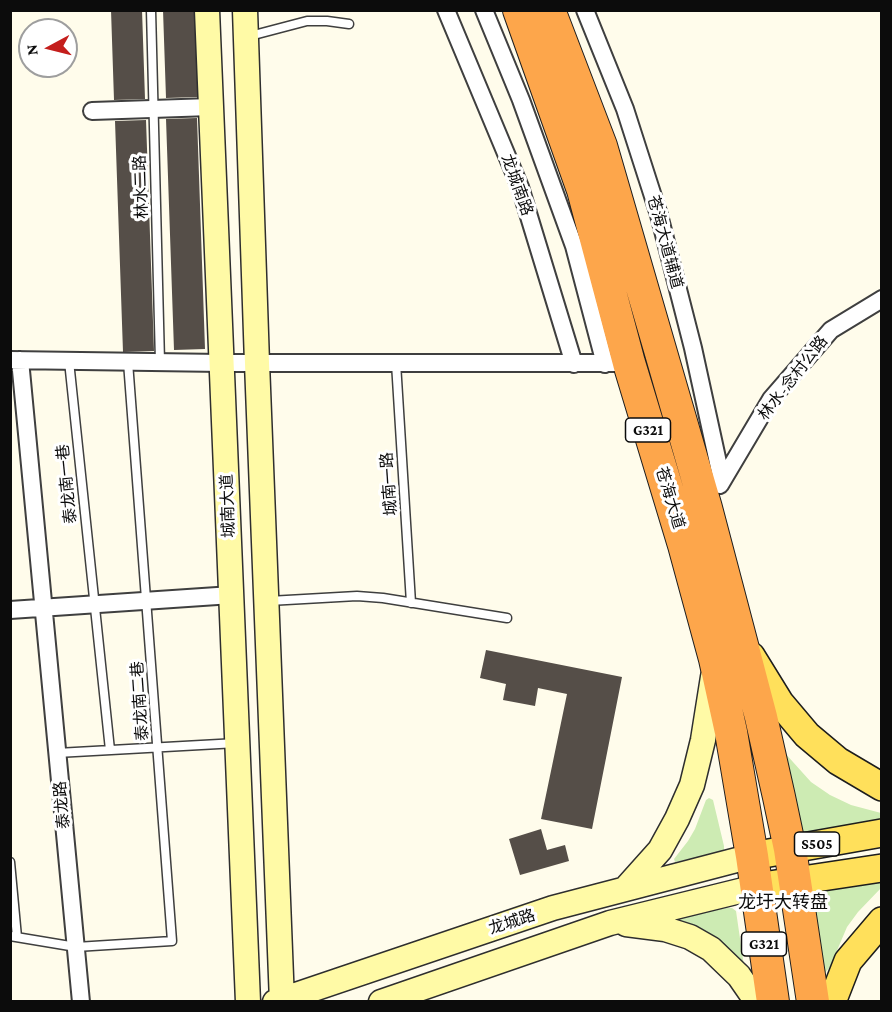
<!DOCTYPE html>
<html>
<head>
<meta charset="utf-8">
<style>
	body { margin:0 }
	#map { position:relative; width:892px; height:1012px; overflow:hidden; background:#fffceb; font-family:"Crimson Pro",serif }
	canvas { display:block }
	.frame { position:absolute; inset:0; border:12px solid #0c0c0c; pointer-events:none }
	.north { position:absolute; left:18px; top:18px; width:60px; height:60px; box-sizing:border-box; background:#fff; border:2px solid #9e9e9e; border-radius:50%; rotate:263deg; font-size:16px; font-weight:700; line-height:24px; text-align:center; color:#0c0c0c }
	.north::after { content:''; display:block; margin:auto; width:21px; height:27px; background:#c41e1c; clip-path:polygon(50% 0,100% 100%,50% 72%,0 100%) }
</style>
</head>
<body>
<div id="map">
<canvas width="892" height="1012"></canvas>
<div class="frame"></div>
<div class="north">N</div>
</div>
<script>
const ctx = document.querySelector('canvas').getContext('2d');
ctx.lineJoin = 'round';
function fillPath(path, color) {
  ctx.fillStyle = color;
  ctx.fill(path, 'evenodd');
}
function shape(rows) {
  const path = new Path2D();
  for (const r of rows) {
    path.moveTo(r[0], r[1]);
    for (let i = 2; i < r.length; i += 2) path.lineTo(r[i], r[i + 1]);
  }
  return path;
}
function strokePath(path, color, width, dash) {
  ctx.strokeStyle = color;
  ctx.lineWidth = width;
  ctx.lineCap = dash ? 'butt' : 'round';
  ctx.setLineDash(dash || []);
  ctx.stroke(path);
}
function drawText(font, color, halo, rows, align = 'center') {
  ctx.font = font + ' "Crimson Pro","Noto Sans SC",serif';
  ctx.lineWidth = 6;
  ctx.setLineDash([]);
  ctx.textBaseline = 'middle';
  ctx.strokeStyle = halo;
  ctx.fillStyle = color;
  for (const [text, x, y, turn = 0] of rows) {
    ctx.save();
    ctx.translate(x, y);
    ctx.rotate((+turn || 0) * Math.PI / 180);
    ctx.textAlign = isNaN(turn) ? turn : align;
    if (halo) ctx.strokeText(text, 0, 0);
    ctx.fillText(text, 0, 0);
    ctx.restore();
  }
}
fillPath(shape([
	[784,752,811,782,830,795,851,805,881,813,881,822,800,833],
	[709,798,713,800,724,846,724,852,675,862,674,859,688,841,695,829,706,800],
	[881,879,881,888,858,912,847,927,830,967,824,974,810,892],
	[727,908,732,908,736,911,744,966,678,919,682,916]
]), '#cdebb3');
fillPath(shape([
	[111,10,142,10,145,99,114,100],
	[163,10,195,10,198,97,166,98],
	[197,118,205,349,174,350,166,119],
	[146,120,154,351,123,352,115,121],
	[486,650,622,677,592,829,541,819,567,694,538,688,535,706,503,700,506,684,480,678],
	[541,829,547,850,565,845,569,861,520,875,509,839]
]), '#554e48');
const lane = shape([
	[151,10,160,362],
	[250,36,307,21,327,21,349,24],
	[69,361,110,750],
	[396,363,411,603],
	[269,601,357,596,383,598,507,618],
	[57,753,237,743],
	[10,862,17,937],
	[10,936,76,947,172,941,128,362]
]);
const street = shape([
	[446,10,520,187,574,364],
	[484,10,521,100,574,246,605,364],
	[585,10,625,109,659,215,693,348,722,481],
	[92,111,211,107],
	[10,360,222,363,629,363],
	[20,360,81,1002],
	[720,485,771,399,831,330,882,299],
	[10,610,232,595]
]);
const secondary = shape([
	[207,10,248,1002],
	[245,10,257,363,282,1002],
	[626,888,660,850,677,819,692,785,703,740,713,677],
	[626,924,665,929,690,937,711,949,739,976,757,1002],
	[275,1002,553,908,752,856],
	[381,1002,610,923,756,887]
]);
const primary = shape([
	[751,656,780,703,807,735,838,761,882,787],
	[752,856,882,833],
	[756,887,882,868],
	[832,1002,848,961,882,921]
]);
const highway = shape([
	[519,10,583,190,629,363,684,545,715,659,731,732,752,856,773,1002],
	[549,10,601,146,706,508,761,717,779,797,790,849,813,1002]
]);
strokePath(lane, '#3f3f3f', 11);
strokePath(street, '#3f3f3f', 20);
strokePath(secondary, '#2e2e2e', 27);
strokePath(primary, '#1d1d1d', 30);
strokePath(highway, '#1d1d1d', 34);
strokePath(lane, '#fff', 8);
strokePath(street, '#fff', 16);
strokePath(secondary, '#fffaa6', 24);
strokePath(primary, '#ffe05b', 27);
strokePath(highway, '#fda64b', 32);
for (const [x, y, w] of [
	[648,430,45],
	[817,844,45],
	[764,944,45]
]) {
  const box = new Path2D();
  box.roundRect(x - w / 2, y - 12, w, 24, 4.5);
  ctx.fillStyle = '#fff';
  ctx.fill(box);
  strokePath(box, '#0c0c0c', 1.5);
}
drawText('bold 15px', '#0c0c0c', null, [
	["G321",648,430],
	["S505",817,844],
	["G321",764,944]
]);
drawText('16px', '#0c0c0c', '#fff', [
	["龙城南路",517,185,70],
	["林水二路",141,187,-92],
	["苍海大道辅道",665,242,75],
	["林水-念村公路",793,378,-52],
	["泰龙南一巷",67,484,-96],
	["城南一路",389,484,-94],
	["苍海大道",670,498,73],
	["城南大道",228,506,-92],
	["泰龙南二巷",140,701,-94],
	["泰龙路",62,805,-95],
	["龙城路",512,922,-18]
]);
drawText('18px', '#0c0c0c', '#fff', [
	["龙圩大转盘",783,902]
]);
</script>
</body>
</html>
